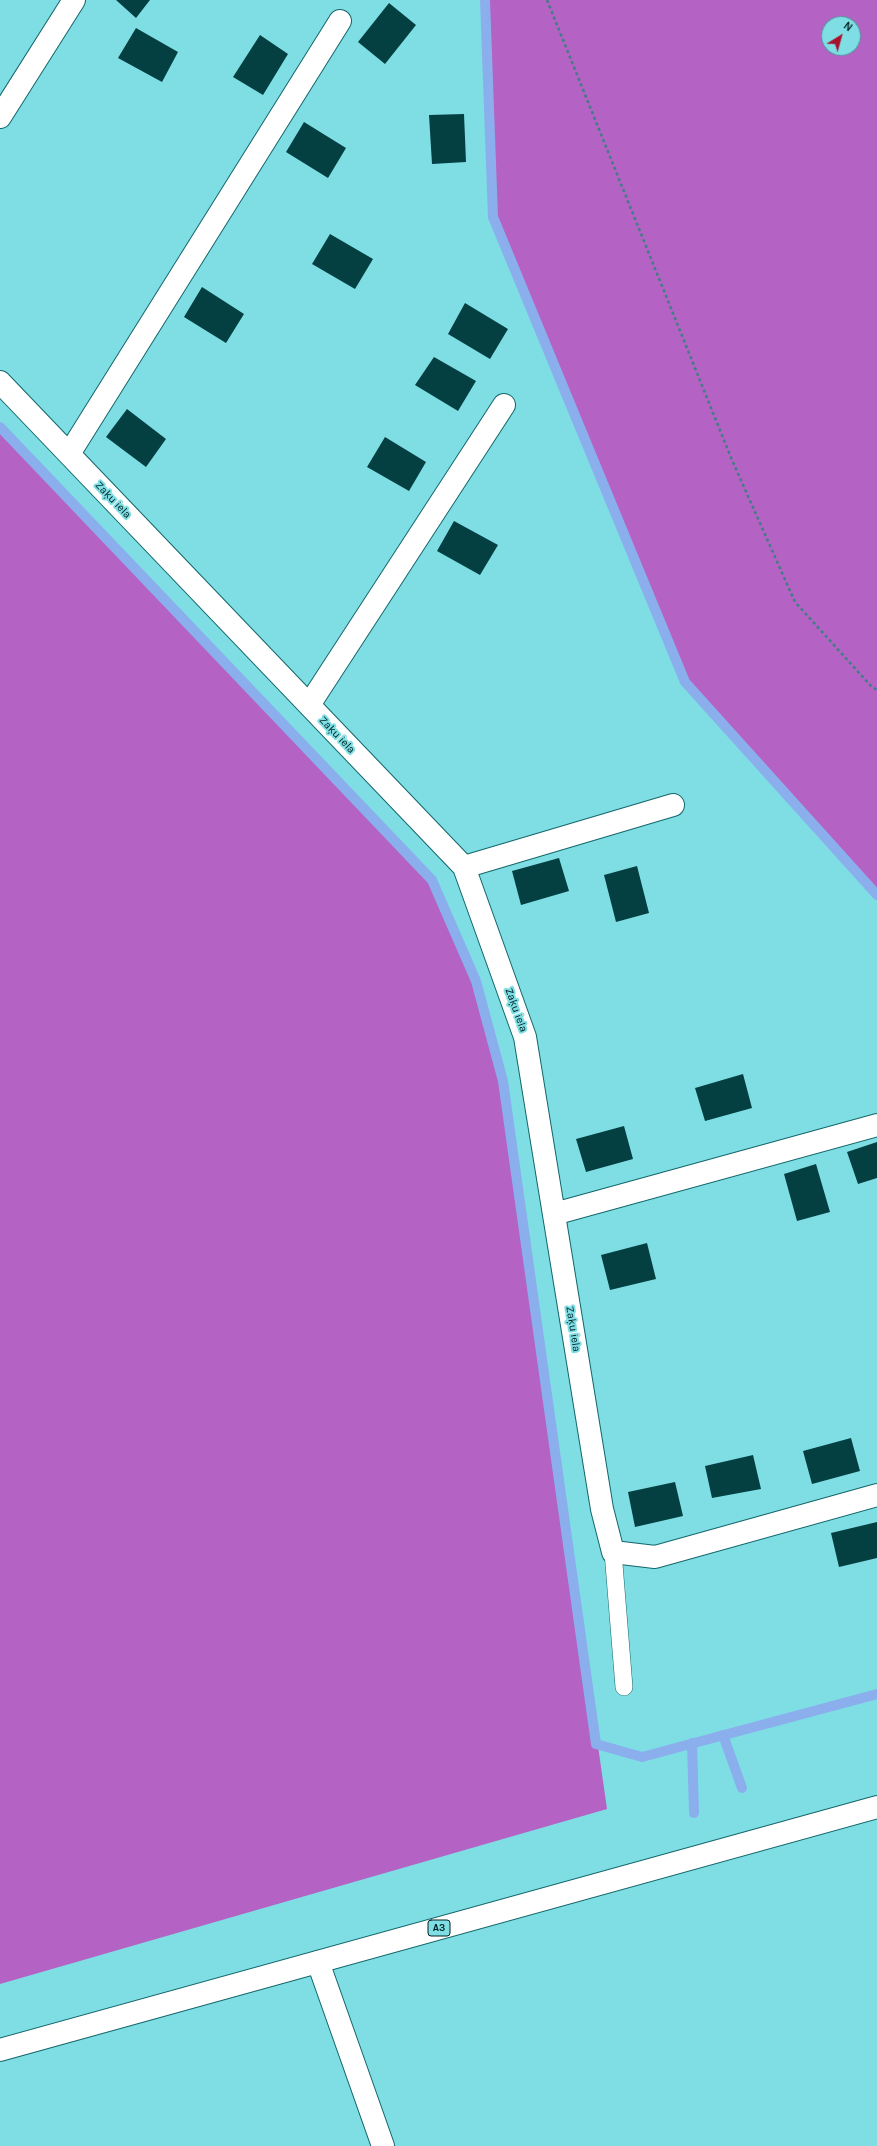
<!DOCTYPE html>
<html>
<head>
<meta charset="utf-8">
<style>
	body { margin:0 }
	#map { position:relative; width:877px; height:2146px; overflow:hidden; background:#7edee4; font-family:Karla,sans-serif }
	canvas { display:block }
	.north { position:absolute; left:821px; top:16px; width:40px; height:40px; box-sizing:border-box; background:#7edee4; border:1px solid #4c9297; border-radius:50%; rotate:37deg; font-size:11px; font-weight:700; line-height:16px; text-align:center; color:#022123 }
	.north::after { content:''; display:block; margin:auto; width:14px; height:18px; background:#a8112b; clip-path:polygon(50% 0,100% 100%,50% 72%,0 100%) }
</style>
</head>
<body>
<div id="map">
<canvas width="877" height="2146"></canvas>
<div class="north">N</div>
</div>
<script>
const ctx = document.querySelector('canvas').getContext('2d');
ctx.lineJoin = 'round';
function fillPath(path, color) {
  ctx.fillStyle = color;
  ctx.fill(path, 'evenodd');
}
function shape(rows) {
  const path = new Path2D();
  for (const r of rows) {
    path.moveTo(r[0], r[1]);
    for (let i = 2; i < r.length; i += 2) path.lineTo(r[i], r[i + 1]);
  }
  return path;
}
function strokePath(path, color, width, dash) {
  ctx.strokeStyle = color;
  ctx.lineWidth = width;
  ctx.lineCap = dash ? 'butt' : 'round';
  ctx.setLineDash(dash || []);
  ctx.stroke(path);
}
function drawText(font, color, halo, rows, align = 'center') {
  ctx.font = font + ' Karla,sans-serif';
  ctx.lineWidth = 4;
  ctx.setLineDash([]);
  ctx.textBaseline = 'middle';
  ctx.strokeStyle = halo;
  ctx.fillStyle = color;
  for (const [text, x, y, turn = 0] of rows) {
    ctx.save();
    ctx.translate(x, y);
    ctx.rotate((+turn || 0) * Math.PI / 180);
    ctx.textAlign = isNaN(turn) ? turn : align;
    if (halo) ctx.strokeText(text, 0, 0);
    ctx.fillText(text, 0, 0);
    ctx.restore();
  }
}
fillPath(shape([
	[485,0,877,0,877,895,685,682,493,217],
	[829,24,853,24,853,48,829,48],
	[0,427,432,880,476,981,503,1081,607,1809,0,1984]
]), '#b462c4');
strokePath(shape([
	[485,0,493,217,685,682,877,895],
	[0,427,432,880,476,981,503,1081,596,1744,642,1757,877,1694],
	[723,1735,742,1788],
	[692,1743,694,1813]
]), '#8bafed', 10);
fillPath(shape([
	[116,0,150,0,136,18],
	[389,3,416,25,385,64,358,42],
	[136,28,178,52,162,82,118,58],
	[260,35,288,54,263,95,233,77],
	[464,114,466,162,432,164,429,115],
	[304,122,346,148,328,178,286,152],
	[330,234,373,259,355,289,312,264],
	[202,287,244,314,226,343,184,317],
	[465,303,508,329,490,359,448,334],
	[434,357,476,381,458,411,415,385],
	[127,409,166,439,146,467,106,437],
	[385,437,426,462,409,491,367,467],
	[454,521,498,545,480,575,437,551],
	[559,858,569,891,521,905,512,871],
	[637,866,649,913,616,922,604,875],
	[743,1074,752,1108,705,1121,695,1088],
	[624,1126,633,1159,586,1172,576,1139],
	[877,1142,877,1178,858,1184,847,1152],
	[816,1164,830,1212,797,1221,784,1174],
	[647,1243,656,1279,610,1290,601,1255],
	[851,1438,860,1471,812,1484,803,1451],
	[753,1455,761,1489,712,1498,705,1466],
	[675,1482,683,1516,635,1527,628,1492],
	[877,1522,877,1558,839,1567,831,1533]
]), '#043f42');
const service = shape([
	[613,1552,624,1687]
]);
const minor = shape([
	[0,117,74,0],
	[0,382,464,867,525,1037,602,1509,613,1552,655,1557,877,1495],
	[69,454,340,21],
	[309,705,504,405],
	[464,867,673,805],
	[554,1214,877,1125],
	[318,1962,383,2146]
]);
const trunk = shape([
	[0,2050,877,1807]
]);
strokePath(service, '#14666a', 18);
strokePath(minor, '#14666a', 24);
strokePath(trunk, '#14666a', 24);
strokePath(shape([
	[547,0,732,460,795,602,871,686,877,690]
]), '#3f7e82', 2.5, [3, 3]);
strokePath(service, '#fff', 17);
strokePath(minor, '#fff', 22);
strokePath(trunk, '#fff', 22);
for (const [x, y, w] of [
	[439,1928,22]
]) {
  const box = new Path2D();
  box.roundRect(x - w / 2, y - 8, w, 16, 3);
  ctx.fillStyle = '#7edee4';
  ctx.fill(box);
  strokePath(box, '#022123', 1);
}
drawText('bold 10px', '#022123', null, [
	["A3",439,1928]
]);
drawText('11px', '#022123', '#7edee4', [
	["Zaķu iela",113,500,46],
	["Zaķu iela",337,735,46],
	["Zaķu iela",516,1010,70],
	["Zaķu iela",573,1329,81]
]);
</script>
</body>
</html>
